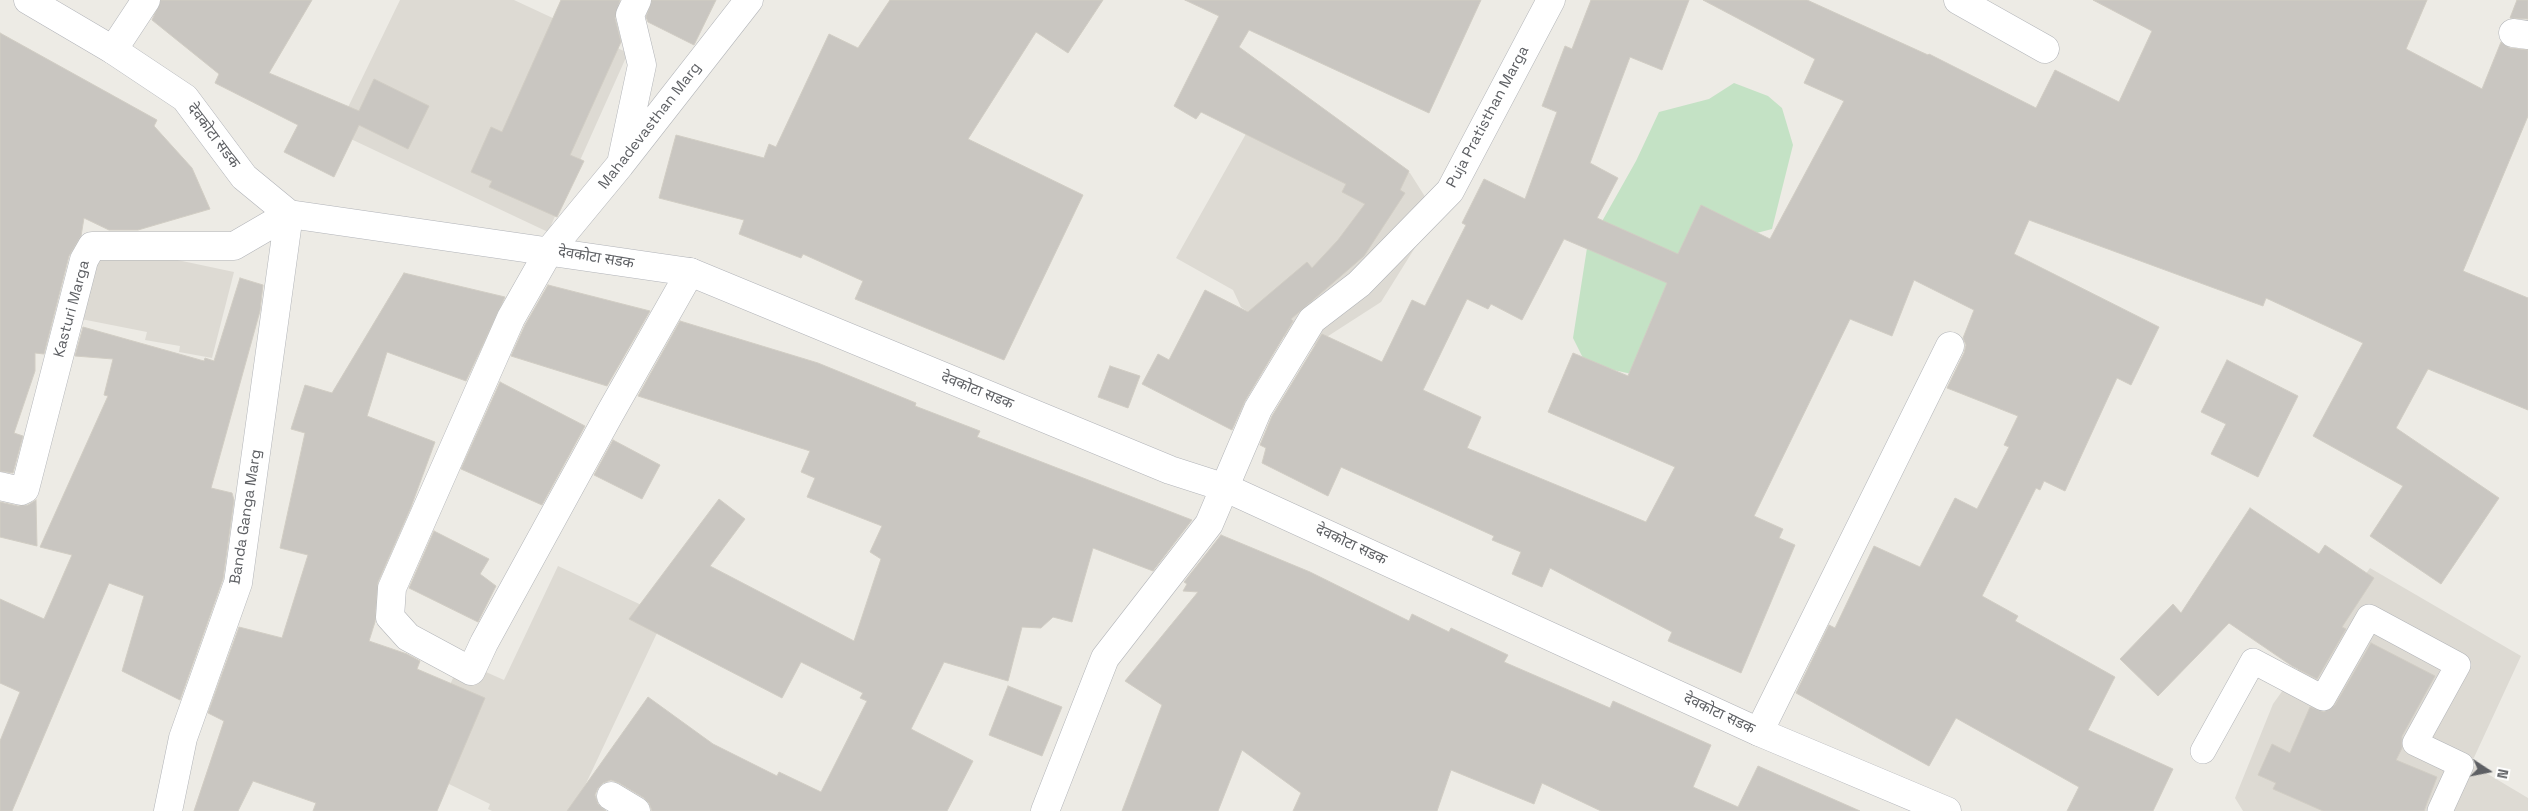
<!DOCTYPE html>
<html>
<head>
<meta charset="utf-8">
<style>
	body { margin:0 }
	#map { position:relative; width:2528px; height:811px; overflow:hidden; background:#edebe5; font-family:"Space Grotesk",sans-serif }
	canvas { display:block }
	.north { position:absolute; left:2463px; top:746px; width:50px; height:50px; -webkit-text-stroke:4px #fff; paint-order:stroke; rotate:101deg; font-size:14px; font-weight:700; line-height:20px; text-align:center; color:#5d5f63 }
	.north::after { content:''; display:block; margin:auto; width:18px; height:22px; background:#5d5f63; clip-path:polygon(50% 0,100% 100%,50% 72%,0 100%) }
</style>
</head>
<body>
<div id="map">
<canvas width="2528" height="811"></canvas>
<div class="north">N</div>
</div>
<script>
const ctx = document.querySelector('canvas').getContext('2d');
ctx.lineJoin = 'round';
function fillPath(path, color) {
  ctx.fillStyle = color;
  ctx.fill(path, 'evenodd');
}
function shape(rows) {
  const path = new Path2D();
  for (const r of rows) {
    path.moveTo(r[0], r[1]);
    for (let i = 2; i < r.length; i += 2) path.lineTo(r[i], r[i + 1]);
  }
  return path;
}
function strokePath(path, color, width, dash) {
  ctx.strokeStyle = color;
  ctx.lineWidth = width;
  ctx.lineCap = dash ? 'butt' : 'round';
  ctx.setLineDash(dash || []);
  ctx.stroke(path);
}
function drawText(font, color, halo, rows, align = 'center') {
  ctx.font = font + ' "Space Grotesk","Noto Sans Devanagari",sans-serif';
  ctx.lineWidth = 4;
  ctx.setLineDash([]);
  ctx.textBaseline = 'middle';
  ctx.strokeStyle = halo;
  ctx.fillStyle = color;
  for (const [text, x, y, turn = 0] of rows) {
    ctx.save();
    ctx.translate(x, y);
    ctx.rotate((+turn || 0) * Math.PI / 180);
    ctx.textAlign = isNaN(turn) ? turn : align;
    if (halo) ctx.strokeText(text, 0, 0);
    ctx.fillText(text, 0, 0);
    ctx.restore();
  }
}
fillPath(shape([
	[400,0,514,0,628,53,548,232,336,132],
	[1269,93,1410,173,1436,214,1381,302,1308,349,1286,338,1241,307,1233,290,1176,258],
	[116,247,234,272,212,358,179,352,180,346,145,340,147,332,76,318,84,264],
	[558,566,665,616,573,811,492,811,488,809,490,804,412,766,461,661,504,680],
	[2370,568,2521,656,2471,764,2528,798,2528,811,2243,811,2235,798,2273,704]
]), '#dddad3');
fillPath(shape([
	[1734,83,1768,96,1782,108,1793,145,1772,229,1707,246,1650,378,1586,364,1573,338,1587,248,1636,161,1659,112,1709,99]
]), '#c4e2c5');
const building = shape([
	[161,0,312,0,269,73,359,111,374,79,429,106,408,149,359,125,334,177,284,152,298,125,215,83,219,74,152,20,161,0],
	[561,0,620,0,615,18,621,42,570,155,584,161,557,217,489,187,492,181,471,172,491,127,502,132,561,0],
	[652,0,716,0,694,45,648,22,646,17,652,0],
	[890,0,1103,0,1068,53,1036,32,968,139,1083,195,1004,360,855,299,863,281,803,254,801,258,739,234,744,220,659,198,676,135,764,158,769,144,776,147,829,34,858,48,890,0],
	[1185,0,1481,0,1429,113,1249,30,1239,47,1409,171,1400,190,1405,193,1364,256,1291,319,1293,321,1245,401,1232,430,1142,384,1158,354,1169,360,1205,290,1248,312,1307,262,1312,268,1338,240,1365,204,1342,192,1346,184,1201,112,1196,119,1174,106,1219,16,1185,0],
	[1591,0,1689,0,1662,70,1630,57,1590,163,1618,178,1597,218,1678,254,1701,205,1770,239,1844,101,1804,83,1815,59,1703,0,1807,0,1928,55,1929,54,2036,108,2055,70,2119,102,2152,31,2093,0,2427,0,2406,49,2482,89,2501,42,2510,48,2528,50,2528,116,2463,271,2528,298,2528,410,2428,369,2396,428,2499,498,2441,584,2370,536,2403,486,2313,436,2363,343,2266,298,2263,306,2029,220,2014,254,2159,327,2131,385,2117,378,2065,491,2044,481,2040,490,2036,488,1982,596,2018,616,2015,621,2115,677,2088,730,2173,769,2153,811,2067,811,2079,787,1956,718,1929,766,1796,693,1829,625,1835,628,1874,546,1920,567,1955,498,1977,509,2009,447,2004,445,2018,416,1947,388,1964,353,1966,345,1963,338,1974,310,1914,280,1892,336,1850,319,1754,516,1783,529,1779,538,1795,545,1741,673,1668,641,1672,632,1550,568,1542,587,1512,574,1521,552,1492,540,1494,536,1341,467,1328,496,1262,463,1266,448,1260,445,1272,416,1322,334,1382,362,1412,300,1425,306,1466,225,1462,223,1484,179,1525,199,1557,112,1542,106,1565,46,1572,49,1591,0],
	[1564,239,1667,283,1628,376,1573,353,1548,412,1675,467,1646,522,1467,448,1481,417,1423,390,1467,299,1488,309,1491,304,1522,320,1564,239],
	[2517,0,2528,0,2528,19,2510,18,2517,0],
	[0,33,157,120,154,126,192,168,210,209,138,230,109,230,84,218,81,236,69,256,44,354,35,353,35,371,14,433,23,436,13,473,0,471,0,33],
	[404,273,505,297,466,381,387,352,367,416,435,442,411,507,378,582,375,622,369,641,407,654,420,661,417,669,485,698,437,811,313,811,316,803,253,781,238,811,194,811,224,721,208,713,239,627,282,638,308,555,280,548,305,433,291,429,305,385,332,393,404,273],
	[240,278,263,285,260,311,211,488,232,493,234,500,223,579,180,700,122,671,144,596,109,583,12,811,0,811,0,741,20,692,0,683,0,599,44,619,72,555,40,547,108,396,104,395,113,359,75,356,83,327,204,361,205,358,214,361,240,278],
	[548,285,650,311,607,386,511,356,525,325,548,285],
	[680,321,818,363,916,403,915,406,980,431,977,437,1192,520,1153,571,1093,548,1072,622,1053,617,1041,628,1022,627,1008,681,944,662,911,729,973,761,947,811,652,811,649,803,644,798,619,783,611,780,603,783,598,788,595,795,598,804,606,811,567,811,648,697,713,744,777,776,779,772,821,792,867,701,860,698,863,693,801,662,782,698,629,619,719,499,745,519,710,566,854,641,881,559,870,552,882,526,807,497,815,478,801,472,810,451,638,396,680,321],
	[2227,360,2298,396,2258,477,2211,454,2226,424,2201,412,2227,360],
	[1110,366,1140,376,1128,408,1098,397,1110,366],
	[500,382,585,426,542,505,461,469,500,382],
	[613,440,660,465,642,499,594,475,613,440],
	[36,500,37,546,0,537,0,502,18,506,28,505,36,500],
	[2250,508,2319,554,2325,545,2374,578,2342,627,2346,629,2317,679,2292,666,2229,623,2158,696,2120,659,2173,604,2181,613,2250,508],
	[434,531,489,559,480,574,496,586,478,622,409,588,434,531],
	[1221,535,1310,572,1409,621,1412,614,1449,632,1451,628,1508,655,1504,662,1610,708,1613,701,1711,745,1693,787,1738,807,1758,766,1860,811,1601,811,1542,783,1534,804,1451,770,1437,811,1293,811,1301,793,1242,750,1218,811,1122,811,1162,705,1125,681,1198,592,1183,591,1187,584,1184,582,1221,535],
	[2371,643,2435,676,2402,736,2402,748,2396,760,2437,777,2424,811,2323,811,2273,789,2276,783,2258,775,2272,744,2290,753,2310,707,2324,712,2335,705,2371,643],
	[1008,686,1062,707,1042,756,989,735,1008,686]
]);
fillPath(building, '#c9c6c1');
strokePath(building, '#d1cdc4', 1);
const service = shape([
	[2203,751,2253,661,2323,698,2369,617,2458,665,2415,743,2461,765,2440,811]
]);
const minor = shape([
	[1958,0,2045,49],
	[2513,33,2528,35],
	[113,50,146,0],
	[622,159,642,65,630,15,637,0],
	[690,272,609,415,484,643,471,671,408,637,390,617,392,588,511,318,549,251,620,165,749,0],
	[0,486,21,491,25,489,84,260,92,246,234,246,289,214],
	[1759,732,1950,346],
	[611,796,636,811],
	[168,811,183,738,238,583,289,214],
	[1045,811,1105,658,1209,524,1258,409,1312,320,1359,284,1450,191,1551,0]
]);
const secondary = shape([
	[28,0,113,50,185,98,244,177,289,214,690,272,1170,470,1226,488,1759,732,1947,811]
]);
strokePath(service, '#b2b4b8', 26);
strokePath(minor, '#b2b4b8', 29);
strokePath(secondary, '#b1b3b8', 29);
strokePath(service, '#fff', 25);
strokePath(minor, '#fff', 28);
strokePath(secondary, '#fff', 28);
drawText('15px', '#5d5f63', '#fff', [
	["Puja Pratisthan Marga",1488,117,-62],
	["Mahadevasthan Marg",650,126,-52],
	["देवकोटा सडक",213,136,53],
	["देवकोटा सडक",596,258,9],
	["Kasturi Marga",72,309,-75],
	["देवकोटा सडक",977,391,22],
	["Banda Ganga Marg",246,517,-81],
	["देवकोटा सडक",1351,545,25],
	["देवकोटा सडक",1719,714,25]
]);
</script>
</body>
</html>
